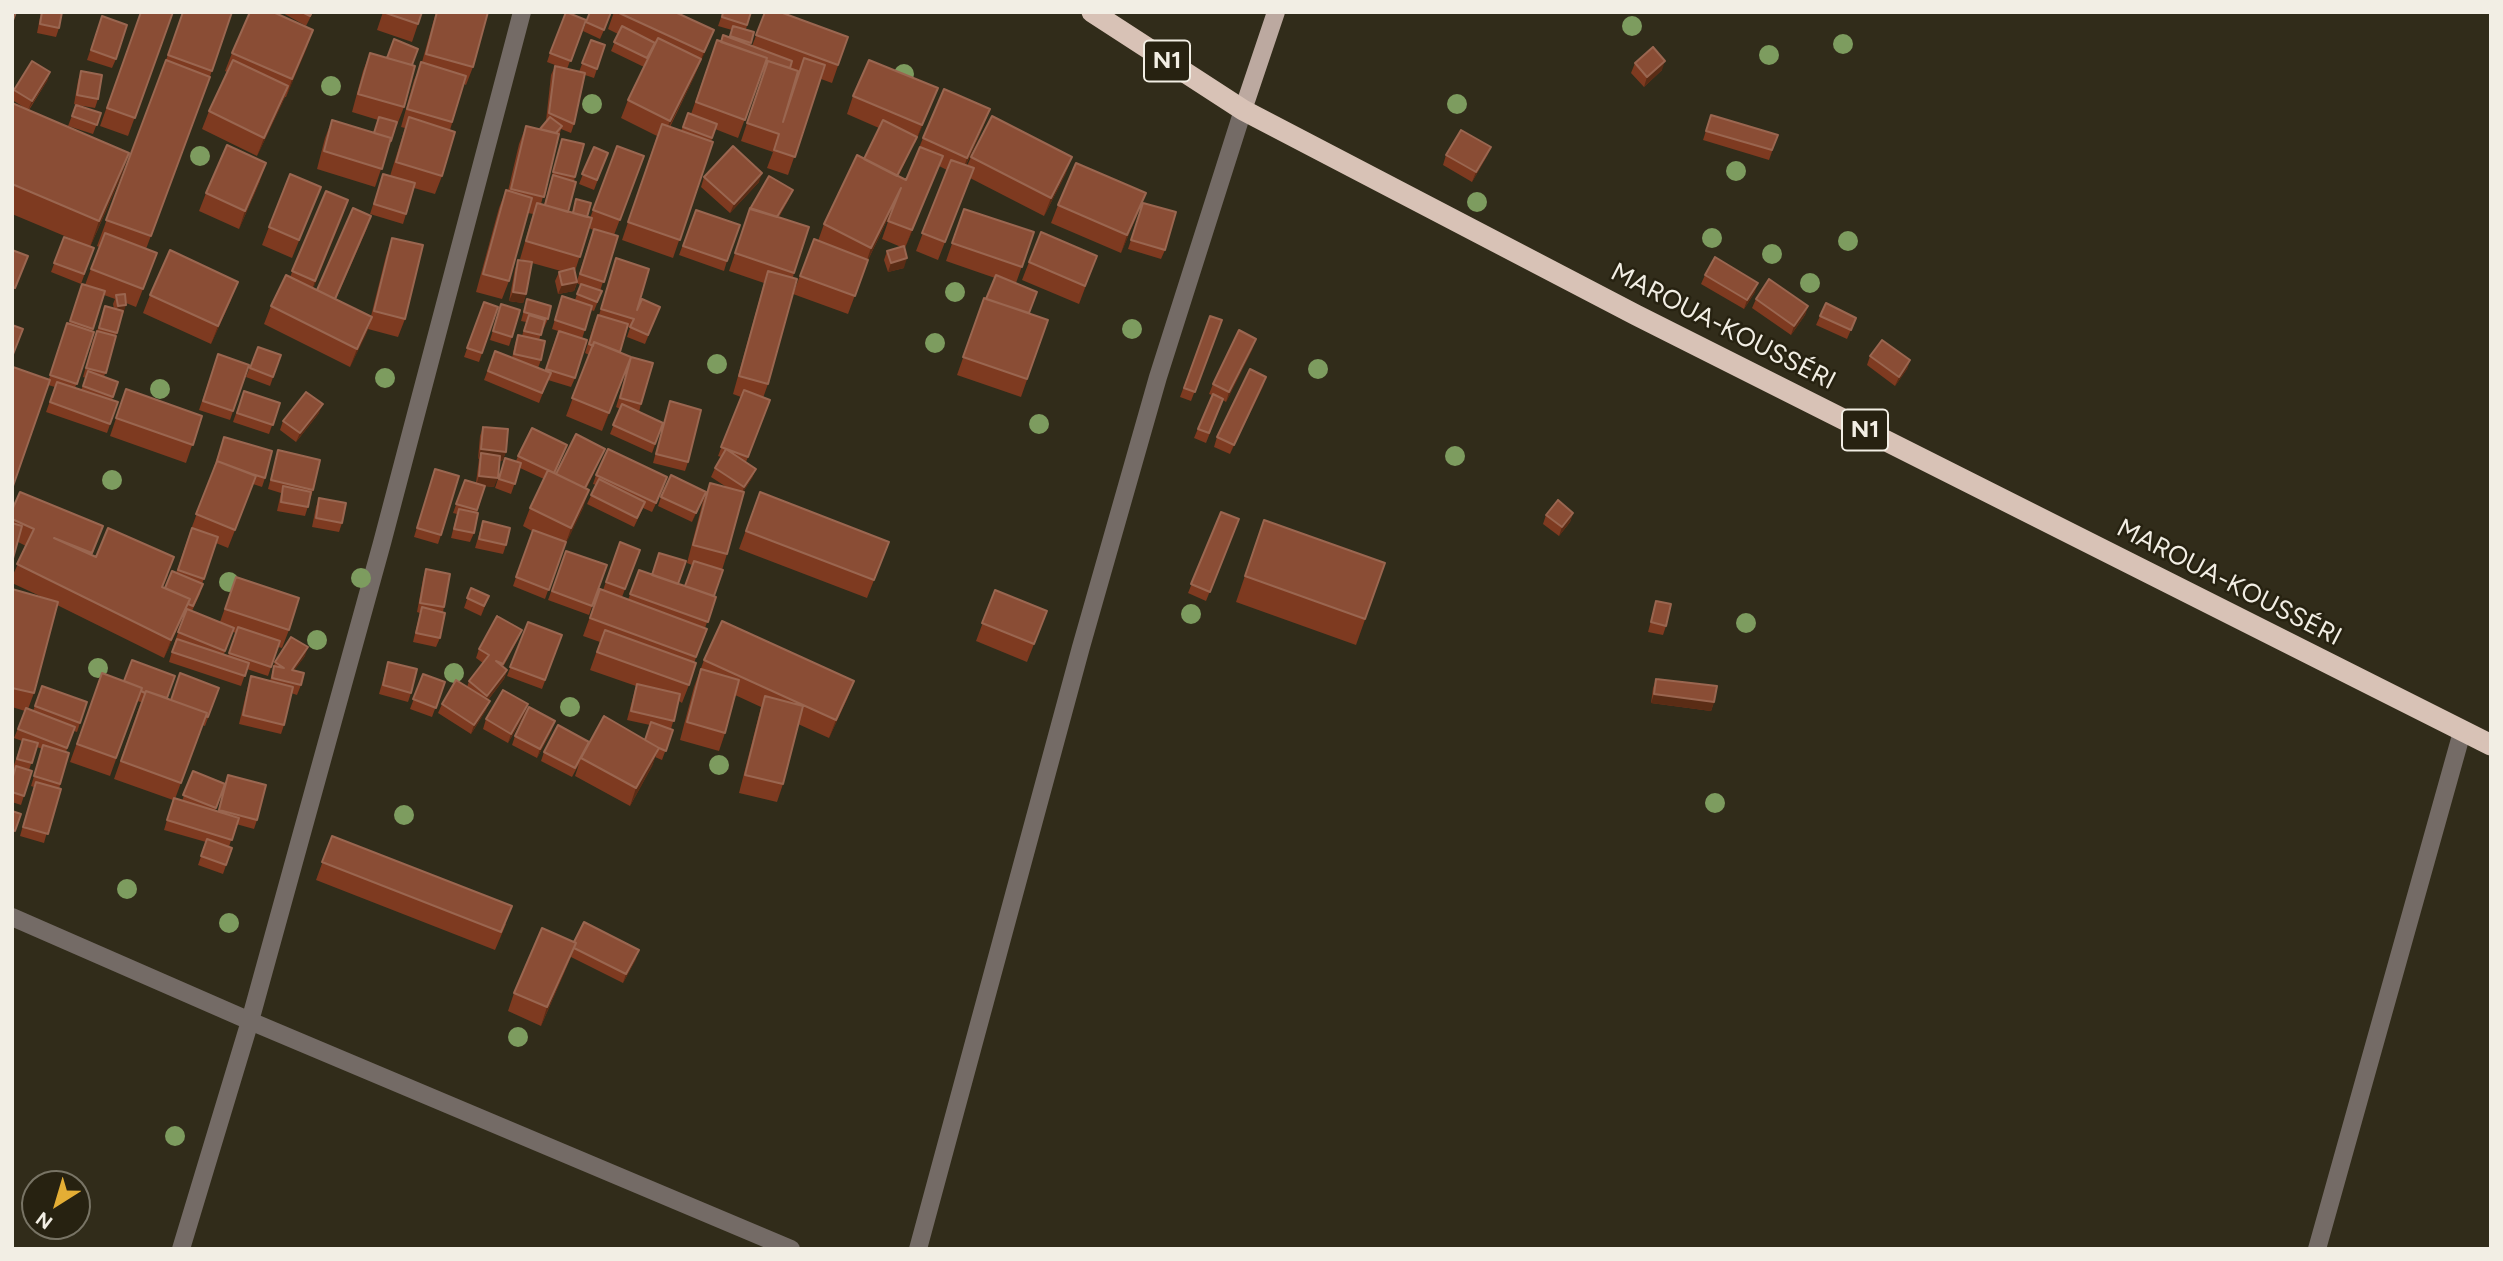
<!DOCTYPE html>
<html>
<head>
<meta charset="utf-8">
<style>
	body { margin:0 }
	#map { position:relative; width:2503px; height:1261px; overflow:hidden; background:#312c1a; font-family:Figtree,sans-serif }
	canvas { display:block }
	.frame { position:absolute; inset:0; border:14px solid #f2eee4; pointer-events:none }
	.north { position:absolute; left:21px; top:1170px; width:70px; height:70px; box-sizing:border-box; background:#272211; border:2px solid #787465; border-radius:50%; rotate:217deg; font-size:19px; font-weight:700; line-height:28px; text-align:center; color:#f2eee4 }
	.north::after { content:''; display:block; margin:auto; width:24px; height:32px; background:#e4ae35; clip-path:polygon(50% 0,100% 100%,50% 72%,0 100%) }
</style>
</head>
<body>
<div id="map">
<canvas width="2503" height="1261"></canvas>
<div class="frame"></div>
<div class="north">N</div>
</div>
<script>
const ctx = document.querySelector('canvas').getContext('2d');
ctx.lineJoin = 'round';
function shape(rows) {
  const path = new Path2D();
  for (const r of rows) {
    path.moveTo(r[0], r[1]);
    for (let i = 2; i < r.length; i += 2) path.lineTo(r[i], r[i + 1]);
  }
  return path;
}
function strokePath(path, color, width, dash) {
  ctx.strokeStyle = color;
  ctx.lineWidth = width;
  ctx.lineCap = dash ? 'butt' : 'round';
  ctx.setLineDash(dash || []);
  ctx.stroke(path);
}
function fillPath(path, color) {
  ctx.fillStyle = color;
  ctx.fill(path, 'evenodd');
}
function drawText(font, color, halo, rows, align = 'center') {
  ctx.font = font + ' Figtree,sans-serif';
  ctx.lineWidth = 5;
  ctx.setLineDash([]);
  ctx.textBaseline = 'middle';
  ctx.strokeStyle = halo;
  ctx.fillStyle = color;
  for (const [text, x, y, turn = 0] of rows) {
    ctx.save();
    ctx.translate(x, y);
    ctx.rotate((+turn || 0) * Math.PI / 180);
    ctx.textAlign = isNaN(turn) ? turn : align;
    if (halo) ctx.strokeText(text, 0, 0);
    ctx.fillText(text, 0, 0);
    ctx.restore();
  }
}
strokePath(shape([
	[12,917,250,1021,791,1249],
	[181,1249,250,1021,382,543,522,12],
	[918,1249,1081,647,1158,377,1243,110],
	[2317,1249,2462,732]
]), '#746b66', 18);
strokePath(shape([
	[1243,110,1276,12]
]), '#bca9a0', 18);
strokePath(shape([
	[1092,12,1243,110,1636,315,2491,745]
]), '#d8c2b6', 21);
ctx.fillStyle = '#7d9c5f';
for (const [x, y] of [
	[1632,26],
	[1843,44],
	[1769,55],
	[904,74],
	[331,86],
	[592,104],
	[1457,104],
	[200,156],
	[1736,171],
	[1477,202],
	[1712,238],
	[1848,241],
	[1772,254],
	[1810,283],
	[955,292],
	[1132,329],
	[935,343],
	[717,364],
	[1318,369],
	[385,378],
	[160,389],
	[1039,424],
	[1455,456],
	[112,480],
	[361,578],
	[229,582],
	[1191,614],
	[1746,623],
	[317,640],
	[98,668],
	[454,673],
	[570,707],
	[719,765],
	[1715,803],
	[404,815],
	[127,889],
	[229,923],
	[518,1037],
	[175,1136]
]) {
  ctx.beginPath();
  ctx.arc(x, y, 10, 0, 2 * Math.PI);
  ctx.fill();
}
fillPath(shape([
	[41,12,62,12,59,28,56,37,37,33],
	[141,12,173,12,128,136,100,126],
	[183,12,232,12,203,97,146,249,157,253,136,307,126,303,116,336,104,377,118,382,112,400,118,402,107,433,46,412,55,387,48,385,49,379,64,333,69,324,82,284,85,285,99,247,97,246,166,60],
	[104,295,115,299,113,304,114,309,105,306,97,331,93,340,83,377,86,378,81,390,75,388,94,332,92,332],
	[281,12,313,12,306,26],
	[383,12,422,12,412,42,377,30],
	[436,12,488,12,473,67,466,85,464,84,450,130,442,176,435,194,414,188,403,224,370,214,383,174,390,176,405,128,401,127,414,80,422,62],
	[590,12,612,12,600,39,583,31],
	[614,12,675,12,714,30,694,77,670,127,681,131,688,113,691,114,717,40,721,42,729,38,730,35,732,30,718,26,723,12,751,12,746,29,754,32,750,45,752,46,765,12,848,37,832,83,821,79,788,175,767,168,773,152,741,141,764,72,762,72,738,138,715,129,711,142,713,142,673,258,622,240,657,136,621,118,628,100,644,67,611,51,618,34,608,29],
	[790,68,799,71,788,104],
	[102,16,116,59,112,68,87,60],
	[586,20,567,69,579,72,591,40,605,45,594,78,585,75,574,124,571,133,561,129,541,204,544,205,562,139,584,144,574,181,568,212,572,213,576,199,587,217,590,218,617,146,644,156,614,235,618,236,600,291,602,291,594,311,591,310,582,339,575,378,571,387,548,380,539,403,484,380,495,351,512,358,515,344,518,335,522,336,526,322,521,321,527,299,548,319,544,328,543,327,539,340,541,360,538,368,545,371,558,331,552,329,562,296,575,300,580,285,577,283,574,291,558,294,555,281,559,272,561,271,532,263,526,294,523,303,509,301,515,269,518,260,529,262,520,259,533,214,528,213,509,281,502,299,476,292,499,208,506,190,508,191,519,144,526,126,540,129,546,121,551,75,555,66,563,68,547,62,550,53],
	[589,228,593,230,577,281,575,271],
	[313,30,286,97,285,97,257,156,202,129,209,111,227,72,225,71,232,53],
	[370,53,412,65,404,107,397,125,396,125,375,187,317,169,325,138,332,120,374,133,378,120,352,112,363,71],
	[1635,63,1662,70,1644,87,1631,73],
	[81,71,98,99,95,108,77,105,101,113,93,134,68,126,76,105,74,104,78,81],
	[50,72,47,81,29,110,129,153,120,179,90,247,94,248,81,284,51,272,64,237,86,245,12,214,12,103,25,108,12,100,12,95,14,90],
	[938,88,915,143,914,143,898,176,906,180,923,138,990,109,983,127,966,165,967,166,971,157,1072,157,1065,175,1044,216,970,178,938,260,916,251,947,170,939,166,905,248,904,248,904,268,888,272,884,260,887,251,901,247,882,239,892,210,868,260,848,314,793,294,814,239,818,241,824,224,864,159,879,128,847,114,853,96],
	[1711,115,1778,135,1769,160,1703,140],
	[594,147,608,153,594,190,579,184],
	[1491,147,1487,156,1472,182,1443,165,1446,155],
	[704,177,759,182,730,213,701,187],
	[260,181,239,229,199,211,206,193],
	[321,187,292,258,262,245,269,227],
	[326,191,348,200,313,288,317,290,368,226,336,299,371,316,386,256,392,238,405,319,398,337,368,329,350,367,264,324,271,306,290,277],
	[1146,193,1121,253,1051,223,1058,205],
	[789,199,779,217,794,273,768,384,763,398,770,400,746,462,756,469,752,478,743,492,727,554,714,596,716,597,705,628,707,629,694,663,689,685,682,703,679,701,671,729,673,730,662,760,655,757,652,766,630,806,575,776,579,764,572,777,541,761,544,752,589,742,645,740,650,725,627,720,636,686,590,670,600,642,583,636,600,589,603,590,620,542,640,550,622,597,628,600,639,570,685,586,692,565,687,563,703,501,710,483,728,488,711,477,715,468,721,457,718,456,741,397,733,394,764,283,729,271,750,209],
	[1143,203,1165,250,1161,259,1128,249],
	[964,209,1034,232,1016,283,1029,313,1048,320,1021,397,957,375,984,298,986,299,995,278,946,261],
	[696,210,727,261,724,271,679,255],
	[1097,256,1079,304,1022,280,1029,262],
	[616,258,637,310,660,307,645,344,627,337,630,328,628,327,620,352,631,357,602,431,566,416,589,355,585,353,594,324,598,315,599,315],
	[1705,275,1755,292,1744,309,1701,284],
	[150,295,231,300,211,344,143,313],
	[1756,299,1808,306,1805,315,1791,335,1752,308],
	[484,302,498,307,479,362,464,357],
	[501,304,512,337,509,346,490,340],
	[1210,316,1222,320,1191,401,1180,397],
	[1820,316,1856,318,1847,339,1816,325],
	[258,347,281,355,270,386,246,377],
	[1253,348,1226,402,1223,400,1206,443,1194,438,1212,395,1209,394,1213,384],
	[218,354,249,365,230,420,199,410],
	[1870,356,1910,360,1907,369,1895,386,1867,365],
	[631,357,641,404,639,412,663,423,652,453,610,434,620,409,616,407],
	[1266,377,1230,454,1214,447,1217,437],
	[126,389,202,416,186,463,110,436],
	[244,391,280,403,269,434,233,422],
	[670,401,688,462,685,471,653,463],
	[319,413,296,442,280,430,283,421],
	[483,427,506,452,502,461,500,461,494,487,485,486,477,513,474,533,470,542,451,538,457,514,453,513,465,480,476,483,479,459,478,459,480,436],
	[224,437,265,478,262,487,253,484,228,548,216,543,202,584,200,594,192,611,220,622,236,577,289,630,282,648,278,647,268,676,247,669,241,686,169,662,175,641,185,614,184,613,164,658,57,605,34,693,28,709,33,711,42,686,87,702,77,732,74,731,66,752,69,753,44,843,20,836,34,787,31,786,42,749,37,747,29,770,32,771,21,805,12,802,12,778,15,769,13,768,22,741,14,738,25,711,12,707,12,589,42,597,12,583,12,577,26,546,18,542,12,562,12,510,103,526,92,555,168,575,163,587,165,588,176,573,190,532,212,473],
	[233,632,236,633,228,656,224,654],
	[567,445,555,474,556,474,605,449,586,489,583,508,564,546,545,599,513,586,532,531,523,526,530,508,544,479,520,468,511,494,495,488,505,458,516,461,518,456],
	[278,450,313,490,305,516,277,511,281,493,268,489],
	[435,469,441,535,438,544,414,537],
	[596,475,664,487,652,512,643,508,634,527,587,504,596,485,593,484],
	[706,492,692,522,658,506,661,497],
	[760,492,889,542,867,598,739,549],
	[319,498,342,523,339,532,312,527,316,507],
	[1221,512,1239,519,1206,601,1188,593],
	[1573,513,1570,522,1559,536,1543,524,1546,515],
	[1264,520,1385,563,1356,645,1236,602],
	[483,521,506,545,503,554,475,548],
	[566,551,607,565,589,615,548,600],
	[426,569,444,607,443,612,440,638,436,647,413,642,420,613,417,612,423,579],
	[471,588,489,596,481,616,464,608],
	[995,590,1047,611,1027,662,976,641],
	[1656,601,1666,626,1663,635,1648,632],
	[528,622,562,635,542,689,507,676],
	[518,639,503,667,507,670,504,679,488,700,486,710,471,734,438,713,442,704,467,687,469,681,483,663,476,658,479,649],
	[305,656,294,670,301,685,297,695,291,693,284,725,281,734,239,724,248,686,251,676,270,681,275,662],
	[704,660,854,681,847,699,829,738,798,724,783,784,777,802,739,793,761,707,735,695,725,733,719,751,680,740,694,687],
	[388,662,411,693,408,702,379,694],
	[102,673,170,700,219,688,205,726,202,725,175,799,182,801,193,771,225,783,228,775,257,820,254,829,236,824,229,847,232,848,223,874,198,865,206,842,164,830,173,800,114,779,141,702,137,701,110,776,70,762],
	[224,786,218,811,215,811],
	[423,674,445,682,432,717,410,709],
	[1656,679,1714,702,1711,711,1651,703,1653,688],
	[528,704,525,714,508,743,483,729,486,719],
	[552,730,537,758,512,745,515,736],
	[332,836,506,924,495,950,316,880],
	[574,942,636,959,623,983,571,957,541,1026,508,1011,514,993]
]), '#7e3a20');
fillPath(shape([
	[313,30,307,48,286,97,292,79],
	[714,30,707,48,697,70,704,52],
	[701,59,694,77,663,139,670,121],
	[1665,61,1662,70,1644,87,1647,77],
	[50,72,47,81,28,110,32,101],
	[288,86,282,104,257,156,264,138],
	[938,88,931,106,915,143,922,125],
	[990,109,983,127,961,176,967,158],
	[917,137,913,146,893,188,896,179],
	[1491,147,1487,156,1472,182,1476,172],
	[129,153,120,179,90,247,99,221],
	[943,156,936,174,905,248,912,230],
	[1072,157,1065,175,1044,216,1051,198],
	[266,163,260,181,239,229,245,211],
	[762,173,759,182,730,213,734,204],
	[901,188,894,206,865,266,871,248],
	[793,190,789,199,770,232,773,223],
	[1146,193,1139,211,1121,253,1127,235],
	[348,200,342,218,309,299,315,281],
	[907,258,904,268,888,272,891,263],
	[238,282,231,300,211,344,218,326],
	[577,282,574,291,558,294,562,285],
	[1758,283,1755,292,1744,309,1747,300],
	[513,292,526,294,523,303,509,301],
	[126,305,123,314,115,315,118,306],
	[1808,306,1805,315,1791,335,1794,326],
	[372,317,366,335,350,367,357,349],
	[1256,339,1253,348,1226,402,1229,392],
	[631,357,625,375,602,431,609,413],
	[1910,360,1907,369,1895,386,1899,377],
	[1266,377,1263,387,1230,454,1234,445],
	[323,404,319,413,296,442,300,433],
	[481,449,506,452,502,461,481,459,481,453,479,459,478,459],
	[605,449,601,458,580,503,583,493],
	[756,469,752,478,741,496,744,487],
	[479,476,498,478,494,487,476,485],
	[589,490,583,508,565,546,571,528],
	[706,492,703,501,692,522,696,513],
	[1573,513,1570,522,1559,536,1562,527],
	[190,599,183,617,164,658,171,640],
	[522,630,518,639,499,673,503,664],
	[308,647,305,656,288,679,292,670],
	[507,670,504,679,484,705,487,696],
	[854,681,847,699,829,738,836,720],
	[1654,694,1714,702,1711,711,1651,703],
	[490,701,486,710,471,734,474,725],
	[528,704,525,714,508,743,511,734],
	[555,721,552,730,537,758,540,749],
	[659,748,652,766,630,806,636,788],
	[576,943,569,961,541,1026,547,1007],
	[639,950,636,959,623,983,626,974]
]), '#5a2c15');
const building = shape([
	[12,12,16,12,12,23,12,12],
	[42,12,62,12,59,28,40,24,42,12],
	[141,12,173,12,135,118,107,108,141,12],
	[183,12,232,12,212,71,168,55,183,12],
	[250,12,273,12,313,30,292,79,232,53,250,12],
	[302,12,312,12,310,16,302,12],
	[383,12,422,12,418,24,383,12],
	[437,12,488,12,473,67,426,54,437,12],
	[566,12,586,20,571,61,550,53,566,12],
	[590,12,611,12,604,30,586,22,590,12],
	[617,12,675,12,714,30,704,52,617,12],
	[723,12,751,12,747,25,722,17,723,12],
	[765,12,780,12,848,37,838,65,756,35,765,12],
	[102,16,127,25,116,59,91,50,102,16],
	[622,26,655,43,647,58,614,42,622,26],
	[733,26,754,32,751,43,730,36,733,26],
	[723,35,792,61,790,68,768,61,767,63,766,62,767,58,721,42,723,35],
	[658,38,701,59,670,121,628,100,658,38],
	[394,39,418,49,412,65,387,58,394,39],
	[591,40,605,45,597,69,582,63,591,40],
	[717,40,767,58,745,120,696,102,717,40],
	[1653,47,1665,61,1647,77,1635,63,1653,47],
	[370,53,415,66,404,107,358,94,370,53],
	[804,58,825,65,795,157,774,150,779,134,747,123,768,61,798,71,783,122,804,58],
	[166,60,210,77,151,236,106,220,166,60],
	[233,60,288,86,264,138,209,111,233,60],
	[869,60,938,88,922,125,853,96,869,60],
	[32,61,50,72,32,101,14,90,32,61],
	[421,62,466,76,452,122,407,109,421,62],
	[555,66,585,73,574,124,549,113,555,66],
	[81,71,102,75,98,99,77,95,81,71],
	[944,89,990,109,967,158,923,138,944,89],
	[12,103,129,153,99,221,12,184,12,103],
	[76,105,101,113,97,125,72,116,76,105],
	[688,113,717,124,712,138,683,127,688,113],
	[1711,115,1778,135,1772,150,1706,131,1711,115],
	[992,116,1072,157,1051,198,971,157,992,116],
	[379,117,397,122,391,141,390,141,391,138,374,133,379,117],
	[409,117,455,132,442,176,396,162,409,117],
	[550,117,562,126,556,133,540,129,550,117],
	[332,120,391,138,382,169,324,151,332,120],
	[883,120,917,137,897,176,864,159,883,120],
	[662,124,713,142,680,240,628,222,662,124],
	[526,126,559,134,544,197,511,189,526,126],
	[1461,130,1491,147,1476,172,1446,155,1461,130],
	[562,139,584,144,575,177,553,172,562,139],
	[227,145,266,163,245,211,206,193,227,145],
	[617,146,644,156,620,220,593,210,617,146],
	[733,146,762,173,734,204,704,177,733,146],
	[594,147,608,153,597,180,582,174,594,147],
	[920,147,943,156,912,230,888,221,901,188,871,248,824,224,857,155,906,180,920,147],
	[951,160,974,168,945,242,922,233,951,160],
	[1076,163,1146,193,1127,235,1058,205,1076,163],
	[290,174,321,187,299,240,269,227,290,174],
	[383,174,415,183,406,214,374,204,383,174],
	[553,175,576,182,568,212,545,205,553,175],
	[769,176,793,190,777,217,750,209,769,176],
	[506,190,532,198,509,281,483,274,506,190],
	[326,191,348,200,315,281,292,271,326,191],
	[576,199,591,203,587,217,573,213,576,199],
	[537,203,592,218,580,257,526,241,537,203],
	[1143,203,1176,212,1165,250,1131,240,1143,203],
	[353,208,371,216,335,299,317,290,353,208],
	[750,208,809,227,794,273,735,253,750,208],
	[964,209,1034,232,1022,267,952,243,964,209],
	[696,210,740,225,727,261,683,246,696,210],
	[594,229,618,236,604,282,580,274,594,229],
	[1041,232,1097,256,1085,286,1029,262,1041,232],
	[105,233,157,253,143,289,91,269,105,233],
	[64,237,94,248,84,274,54,263,64,237],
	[392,238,423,245,405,319,374,311,392,238],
	[814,239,868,260,855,296,800,276,814,239],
	[904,246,907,258,891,263,887,251,904,246],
	[12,250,28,256,15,288,12,287,12,250],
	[170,250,238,282,218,326,150,295,170,250],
	[1715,257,1758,283,1747,300,1705,275,1715,257],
	[616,258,649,269,637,310,642,299,660,307,648,335,630,327,634,319,601,309,616,258],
	[518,260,532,262,526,294,513,292,518,260],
	[574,268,577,282,562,285,559,272,574,268],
	[768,271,797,279,768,384,739,376,768,271],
	[286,275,372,317,357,349,271,306,286,275],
	[996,275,1037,292,1029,313,986,299,996,275],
	[1769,279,1808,306,1794,326,1756,299,1769,279],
	[82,284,105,291,93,329,70,321,82,284],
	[581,284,602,291,597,302,577,294,581,284],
	[125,294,126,305,118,306,116,295,125,294],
	[562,296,592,306,585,330,555,320,562,296],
	[984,298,1048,320,1027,379,963,357,984,298],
	[527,299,551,306,548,319,524,312,527,299],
	[484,302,498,307,482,353,467,348,484,302],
	[1826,303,1856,318,1851,330,1820,316,1826,303],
	[501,304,520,310,512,337,493,331,501,304],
	[105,306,123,311,117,333,99,328,105,306],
	[529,315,545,320,541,335,524,331,529,315],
	[598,315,628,324,620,352,594,342,593,346,589,344,598,315],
	[1210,316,1222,320,1195,392,1184,388,1210,316],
	[67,323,94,332,77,384,50,375,67,323],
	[12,325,23,329,12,357,12,325],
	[1239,330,1256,339,1229,392,1213,384,1239,330],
	[97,331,116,336,106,373,86,368,97,331],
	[559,331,587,340,575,378,546,369,559,331],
	[518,335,545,341,541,360,514,354,518,335],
	[1882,340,1910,360,1899,377,1870,356,1882,340],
	[594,342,631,357,609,413,572,398,594,342],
	[258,347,281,355,273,377,250,368,258,347],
	[495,351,551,373,542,393,488,371,495,351],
	[218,354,249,365,233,411,203,401,218,354],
	[631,357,653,363,641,404,620,398,631,357],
	[13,367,50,380,12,489,12,369,13,367],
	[1250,369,1266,377,1234,445,1217,437,1250,369],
	[88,371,118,382,113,397,83,386,88,371],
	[57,382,118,402,110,424,50,402,57,382],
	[126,389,202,416,193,445,116,418,126,389],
	[744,390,770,400,748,457,721,447,744,390],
	[244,391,280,403,273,425,237,413,244,391],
	[306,392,323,404,300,433,283,421,306,392],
	[1213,394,1223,399,1209,433,1198,429,1213,394],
	[670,401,701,410,688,462,656,454,670,401],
	[622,404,663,423,655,444,613,425,622,404],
	[483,427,508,429,506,452,481,449,483,427],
	[532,428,567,445,554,473,518,456,532,428],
	[576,434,605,449,585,488,556,474,576,434],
	[224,437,272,451,265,478,252,474,217,461,216,464,224,437],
	[608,449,667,477,656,503,596,475,608,449],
	[726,449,756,469,744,487,715,468,726,449],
	[278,450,320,460,313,490,271,480,278,450],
	[481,453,500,456,498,478,479,476,481,453],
	[505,458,521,463,515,484,499,479,505,458],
	[217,461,256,476,235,530,196,514,217,461],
	[435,469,459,476,441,535,417,528,435,469],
	[548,470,589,490,571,528,530,508,548,470],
	[671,475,706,492,696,513,661,497,671,475],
	[599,479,645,502,637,518,591,495,599,479],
	[465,480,485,486,477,510,456,504,465,480],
	[710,483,744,492,727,554,693,545,710,483],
	[283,486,311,492,308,507,281,502,283,486],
	[20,492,103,526,92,553,54,538,96,557,108,528,174,557,162,587,190,599,171,640,17,564,34,529,12,519,12,510,20,492],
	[760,492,889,542,874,580,746,531,760,492],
	[319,498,346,503,342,523,316,518,319,498],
	[1558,500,1573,513,1562,527,1546,515,1558,500],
	[459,509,478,513,474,533,454,529,459,509],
	[1221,512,1239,519,1210,592,1191,584,1221,512],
	[1264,520,1385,563,1365,619,1245,576,1264,520],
	[483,521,510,528,506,545,479,539,483,521],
	[12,523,22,526,12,562,12,523],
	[192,528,218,537,204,579,178,570,192,528],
	[533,530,566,542,549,590,516,577,533,530],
	[620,542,640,550,625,589,606,582,620,542],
	[566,551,607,565,592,606,552,591,566,551],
	[659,553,686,561,678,584,652,575,659,553],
	[694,561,723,570,714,596,685,586,694,561],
	[426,569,450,574,444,607,420,603,426,569],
	[639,570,716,597,708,622,630,594,639,570],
	[172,571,203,584,193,606,188,604,190,599,165,588,172,571],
	[236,577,299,598,289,630,225,609,236,577],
	[471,588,489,596,484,606,467,598,471,588],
	[12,589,58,602,34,693,12,688,12,589],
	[600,589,707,629,696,657,590,618,600,589],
	[995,590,1047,611,1034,644,982,623,995,590],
	[1656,601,1671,604,1666,626,1651,622,1656,601],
	[422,607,445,613,440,638,416,633,422,607],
	[187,609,234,628,225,651,178,632,187,609],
	[497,616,522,630,503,664,496,661,507,670,487,696,469,681,489,655,479,649,497,616],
	[722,621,854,681,836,720,704,660,722,621],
	[528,622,562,635,545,680,510,667,528,622],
	[238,627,280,641,271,667,229,653,238,627],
	[605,630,696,663,689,685,597,652,605,630],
	[291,637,308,647,292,670,304,673,301,685,272,678,274,666,284,668,275,662,291,637],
	[177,639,249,663,245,676,172,652,177,639],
	[132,660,175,676,167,698,146,691,145,693,141,691,142,688,124,681,132,660],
	[388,662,417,669,411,693,383,685,388,662],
	[701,669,739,680,725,733,687,722,701,669],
	[102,673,142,688,116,758,77,744,102,673],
	[180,673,219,688,208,717,206,716,207,713,171,700,180,673],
	[423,674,445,682,436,708,413,699,423,674],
	[251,676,293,687,284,725,243,715,251,676],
	[1656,679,1717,686,1714,702,1654,694,1656,679],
	[456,680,490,701,474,725,442,704,456,680],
	[637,684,680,694,674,721,631,711,637,684],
	[42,686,87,702,80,723,35,706,42,686],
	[503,690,528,704,511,734,486,719,503,690],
	[146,691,207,713,181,783,121,761,146,691],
	[765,696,803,706,783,784,745,775,765,696],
	[529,707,555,721,540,749,515,736,529,707],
	[26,708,75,727,67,748,18,729,26,708],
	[604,716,659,748,636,788,581,758,604,716],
	[651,722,673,730,666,751,659,748,645,740,651,722],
	[558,725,589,742,575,768,544,752,558,725],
	[23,739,38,743,32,763,17,759,23,739],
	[43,745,69,753,60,784,34,776,43,745],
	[16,766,32,771,24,796,12,792,12,780,16,766],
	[193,771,225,784,216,808,183,795,193,771],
	[228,775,266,785,257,820,219,810,228,775],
	[36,782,61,789,48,834,23,827,36,782],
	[174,798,239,818,232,840,167,820,174,798],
	[12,811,21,814,15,831,12,830,12,811],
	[332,836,512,906,501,932,322,862,332,836],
	[207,839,232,848,226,865,201,856,207,839],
	[584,922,639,950,626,974,574,948,576,943,574,942,584,922],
	[542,928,576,943,547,1007,514,993,542,928]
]);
fillPath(building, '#8a4d35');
strokePath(building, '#9a6650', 2);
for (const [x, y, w] of [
	[1167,61,46],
	[1865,430,46]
]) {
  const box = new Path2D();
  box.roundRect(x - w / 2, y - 20.5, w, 41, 5);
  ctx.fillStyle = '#272211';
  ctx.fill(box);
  strokePath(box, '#f2eee4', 2);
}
drawText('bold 24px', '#f2eee4', null, [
	["N1",1167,61],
	["N1",1865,430]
]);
drawText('26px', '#f2eee4', '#272211', [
	["MAROUA-KOUSSÉRI",1723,327,27],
	["MAROUA-KOUSSÉRI",2229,583,27]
]);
</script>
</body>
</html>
